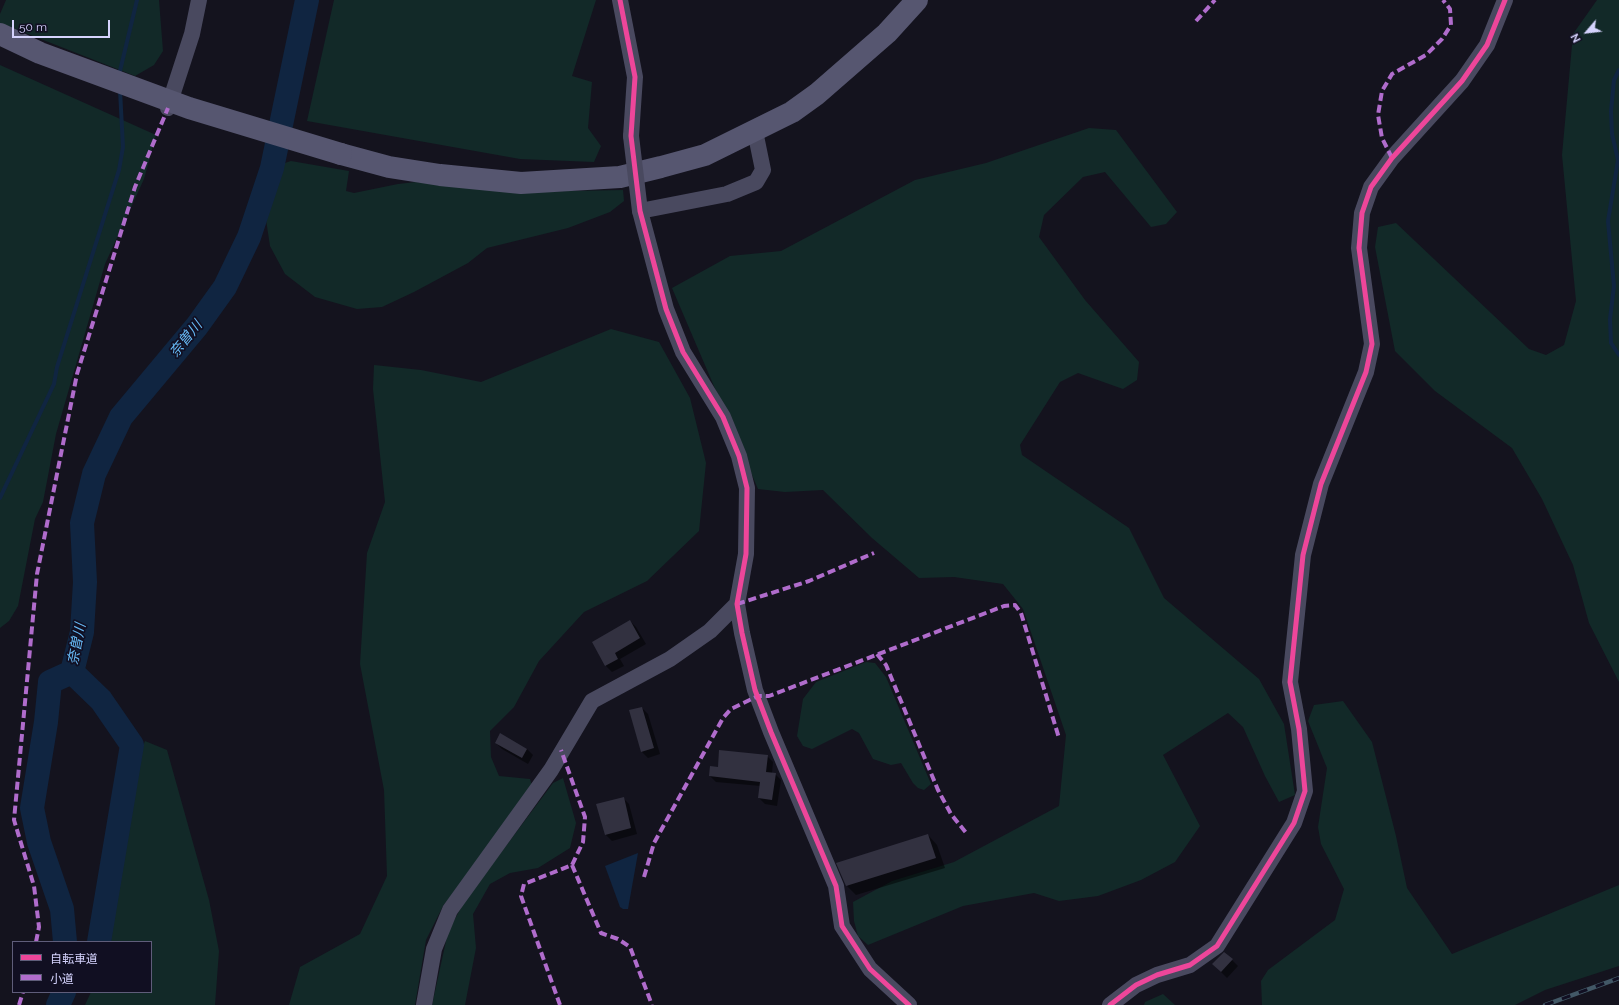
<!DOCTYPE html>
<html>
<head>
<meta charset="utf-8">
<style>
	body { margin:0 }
	#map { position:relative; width:1619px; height:1005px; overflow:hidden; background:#14131e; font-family:Raleway,"Noto Sans JP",sans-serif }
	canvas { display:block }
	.legend { position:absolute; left:12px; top:941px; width:140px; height:52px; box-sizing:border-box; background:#110f22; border:1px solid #5f5d7a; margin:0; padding:5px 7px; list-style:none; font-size:12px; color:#d5d3fd }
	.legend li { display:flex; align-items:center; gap:8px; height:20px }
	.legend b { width:20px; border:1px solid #5f5d7a }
	.north { position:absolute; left:1567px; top:12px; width:40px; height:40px; -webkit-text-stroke:3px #110f22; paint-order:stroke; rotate:242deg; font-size:11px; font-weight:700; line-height:16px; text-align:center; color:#d5d3fd }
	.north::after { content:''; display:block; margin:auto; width:14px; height:18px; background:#d5d3fd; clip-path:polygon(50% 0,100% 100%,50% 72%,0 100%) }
	.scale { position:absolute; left:12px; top:20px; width:98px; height:18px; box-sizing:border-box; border:2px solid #d5d3fd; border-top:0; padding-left:5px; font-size:12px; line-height:14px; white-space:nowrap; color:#d5d3fd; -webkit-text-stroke:3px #110f22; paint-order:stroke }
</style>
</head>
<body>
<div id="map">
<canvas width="1619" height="1005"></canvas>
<ul class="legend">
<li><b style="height:5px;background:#ed469a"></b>自転車道</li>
<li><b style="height:5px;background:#b06ccc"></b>小道</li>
</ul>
<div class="north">N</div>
<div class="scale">50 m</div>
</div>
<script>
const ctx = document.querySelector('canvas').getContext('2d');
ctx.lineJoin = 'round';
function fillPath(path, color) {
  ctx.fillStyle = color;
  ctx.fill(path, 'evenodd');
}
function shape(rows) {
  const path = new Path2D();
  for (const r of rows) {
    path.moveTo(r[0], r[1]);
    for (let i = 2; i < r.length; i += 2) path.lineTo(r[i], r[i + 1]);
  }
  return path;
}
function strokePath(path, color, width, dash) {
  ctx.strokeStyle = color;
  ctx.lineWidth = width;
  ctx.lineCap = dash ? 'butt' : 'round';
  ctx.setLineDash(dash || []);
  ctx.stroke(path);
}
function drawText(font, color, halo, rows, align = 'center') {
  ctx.font = font + ' Raleway,"Noto Sans JP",sans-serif';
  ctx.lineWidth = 3.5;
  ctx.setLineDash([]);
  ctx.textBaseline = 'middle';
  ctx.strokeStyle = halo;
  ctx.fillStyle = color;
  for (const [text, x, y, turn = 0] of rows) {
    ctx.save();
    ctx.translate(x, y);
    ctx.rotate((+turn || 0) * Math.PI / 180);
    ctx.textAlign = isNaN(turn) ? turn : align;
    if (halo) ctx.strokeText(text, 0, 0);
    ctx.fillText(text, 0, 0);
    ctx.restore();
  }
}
fillPath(shape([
	[6,0,159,0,163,51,154,65,135,76,0,23,0,14],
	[334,0,596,0,572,76,592,82,588,128,601,146,594,162,520,159,307,121],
	[1597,0,1619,0,1619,682,1589,623,1573,565,1542,499,1512,448,1435,391,1395,351,1375,247,1378,227,1396,223,1529,349,1546,355,1564,345,1576,301,1562,155,1573,34],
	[0,65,156,135,144,179,105,264,56,434,43,502,35,519,18,606,9,621,0,628],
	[1089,128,1116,130,1177,212,1166,224,1151,227,1105,172,1083,177,1044,215,1039,237,1085,300,1139,362,1137,380,1123,389,1078,373,1060,382,1020,445,1022,455,1129,528,1164,598,1259,679,1284,724,1295,795,1279,802,1265,776,1243,727,1228,713,1163,755,1200,826,1175,862,1141,880,1098,896,1059,901,1034,893,963,906,868,945,858,936,854,921,853,902,892,881,954,862,1059,806,1066,735,1023,609,1003,584,954,577,919,578,872,538,823,490,785,492,758,489,672,288,730,256,781,251,915,180,986,163],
	[291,161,349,171,346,191,354,193,398,184,416,182,514,192,623,190,624,201,610,212,568,228,487,248,468,263,414,292,382,307,357,309,315,297,285,274,270,246,265,213,282,164],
	[611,329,659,342,690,398,706,463,699,531,647,581,584,612,539,661,514,707,490,731,491,757,499,776,530,779,533,789,443,906,426,940,415,1005,289,1005,300,967,360,934,387,876,384,790,360,664,367,553,385,502,373,389,374,365,421,370,481,382],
	[866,662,875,663,886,677,931,784,924,790,918,788,913,783,901,763,891,765,873,759,859,733,852,729,812,749,803,746,797,736,803,699,816,682],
	[1343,701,1372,742,1396,836,1407,888,1452,954,1619,885,1619,966,1545,990,1515,1005,1262,1005,1261,981,1268,970,1335,920,1344,889,1321,844,1318,827,1327,768,1308,721,1314,705],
	[145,741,167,750,209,900,219,951,215,1005,85,1005,91,992,151,992,151,942,110,942,137,762],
	[563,778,576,823,570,848,538,868,510,873,490,884,473,914,476,948,465,1005,432,1005,448,932,464,902,553,783],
	[1163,994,1175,1005,1144,1005,1145,1002]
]), '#122928');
fillPath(shape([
	[638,853,628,909,623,909,620,907,605,866]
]), '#102541');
fillPath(shape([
	[630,621,636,627,646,644,620,659,624,666,612,672,606,666,593,642],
	[642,708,648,714,660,754,648,758,642,752],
	[496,743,527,749,533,755,528,764,502,749],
	[767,756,773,762,772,773,775,774,781,780,777,806,765,804,759,798,761,786,716,782,710,776,719,768],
	[623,798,629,804,637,834,612,841,605,834],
	[928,835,937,845,945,868,856,895,847,886],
	[1232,960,1238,966,1227,978,1219,970]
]), '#0007');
strokePath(shape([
	[1619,70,1614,80,1611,111,1612,134,1618,160,1608,221,1614,286,1610,319,1611,343,1619,355],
	[119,75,137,0],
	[0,498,54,384,57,367,119,170,123,147,120,90]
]), '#102541', 4);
strokePath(shape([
	[72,672,82,632,85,582,82,523,94,474,121,417,197,326,225,287,249,237,272,168,307,0],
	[72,672,101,700,132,745,99,942],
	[65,942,62,909,39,842,32,808,46,722,50,682,72,672],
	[58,1005,64,992]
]), '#102541', 24);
fillPath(shape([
	[630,620,640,638,615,653,618,659,605,666,592,642],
	[642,707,654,748,641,752,629,710],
	[500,733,527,749,522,758,495,743],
	[719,750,768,755,766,772,776,773,772,800,758,798,760,782,709,776,710,766,718,767],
	[624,797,631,828,605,835,596,804],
	[928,834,936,858,846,886,836,863],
	[1224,952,1233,959,1221,972,1212,964]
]), '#323140');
strokePath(shape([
	[620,0,635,77,631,136],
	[168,108,192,34,199,0],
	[755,131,763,170,756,182,727,194,640,211,666,309,683,352,723,417,739,456,747,488,746,554,737,604,742,633,755,690,771,732,836,886,842,926,870,969,909,1005],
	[424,1005,434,949,450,910,551,770,592,701,670,659,710,631,737,604],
	[1110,1005,1136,985,1157,975,1190,965,1217,946,1294,823,1305,791,1299,729,1290,682,1303,555,1321,484,1366,372,1372,344,1359,248,1362,213,1371,187,1392,158,1462,81,1487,45,1505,0]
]), '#49495f', 16);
strokePath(shape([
	[341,154,389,167,440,175,521,183,620,177,661,167,705,155,792,112,817,94,887,33,917,0]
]), '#565670', 22);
const rail = shape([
	[1545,1005,1619,978]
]);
strokePath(rail, '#425866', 4.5);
strokePath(rail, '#110f22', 3, [9]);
strokePath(shape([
	[631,136,640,211]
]), '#49495f', 16);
strokePath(shape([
	[0,34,40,53,189,108,341,154]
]), '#565670', 22);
strokePath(shape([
	[1196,21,1215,0],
	[1392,158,1382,138,1378,115,1382,91,1392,74,1426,55,1442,39,1451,25,1450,9,1443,0],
	[737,604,809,581,874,553],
	[877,654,886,665,938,790,951,814,967,834],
	[572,865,601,933,618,939,630,947,652,1005],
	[644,877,654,843,723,718,731,709,758,696,769,696,1004,606,1015,605,1021,613,1059,738],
	[36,942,39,927,34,886,14,820,37,574,77,374,135,187,168,108],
	[19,1005,23,992],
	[560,1005,521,896,524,884,572,865,583,842,585,817,561,750]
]), '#b06ccc', 4, [8, 4]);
strokePath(shape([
	[620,0,635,77,631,136,640,211,666,309,683,352,723,417,739,456,747,488,746,554,737,604,742,633,755,690,771,732,836,886,842,926,870,969,909,1005],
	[1110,1005,1136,985,1157,975,1190,965,1217,946,1294,823,1305,791,1299,729,1290,682,1303,555,1321,484,1366,372,1372,344,1359,248,1362,213,1371,187,1392,158,1462,81,1487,45,1505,0]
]), '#ed469a', 5);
drawText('italic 14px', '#67bbf7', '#110f22', [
	["奈曽川",186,339,-51],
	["奈曽川",77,644,-79]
]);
</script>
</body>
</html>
